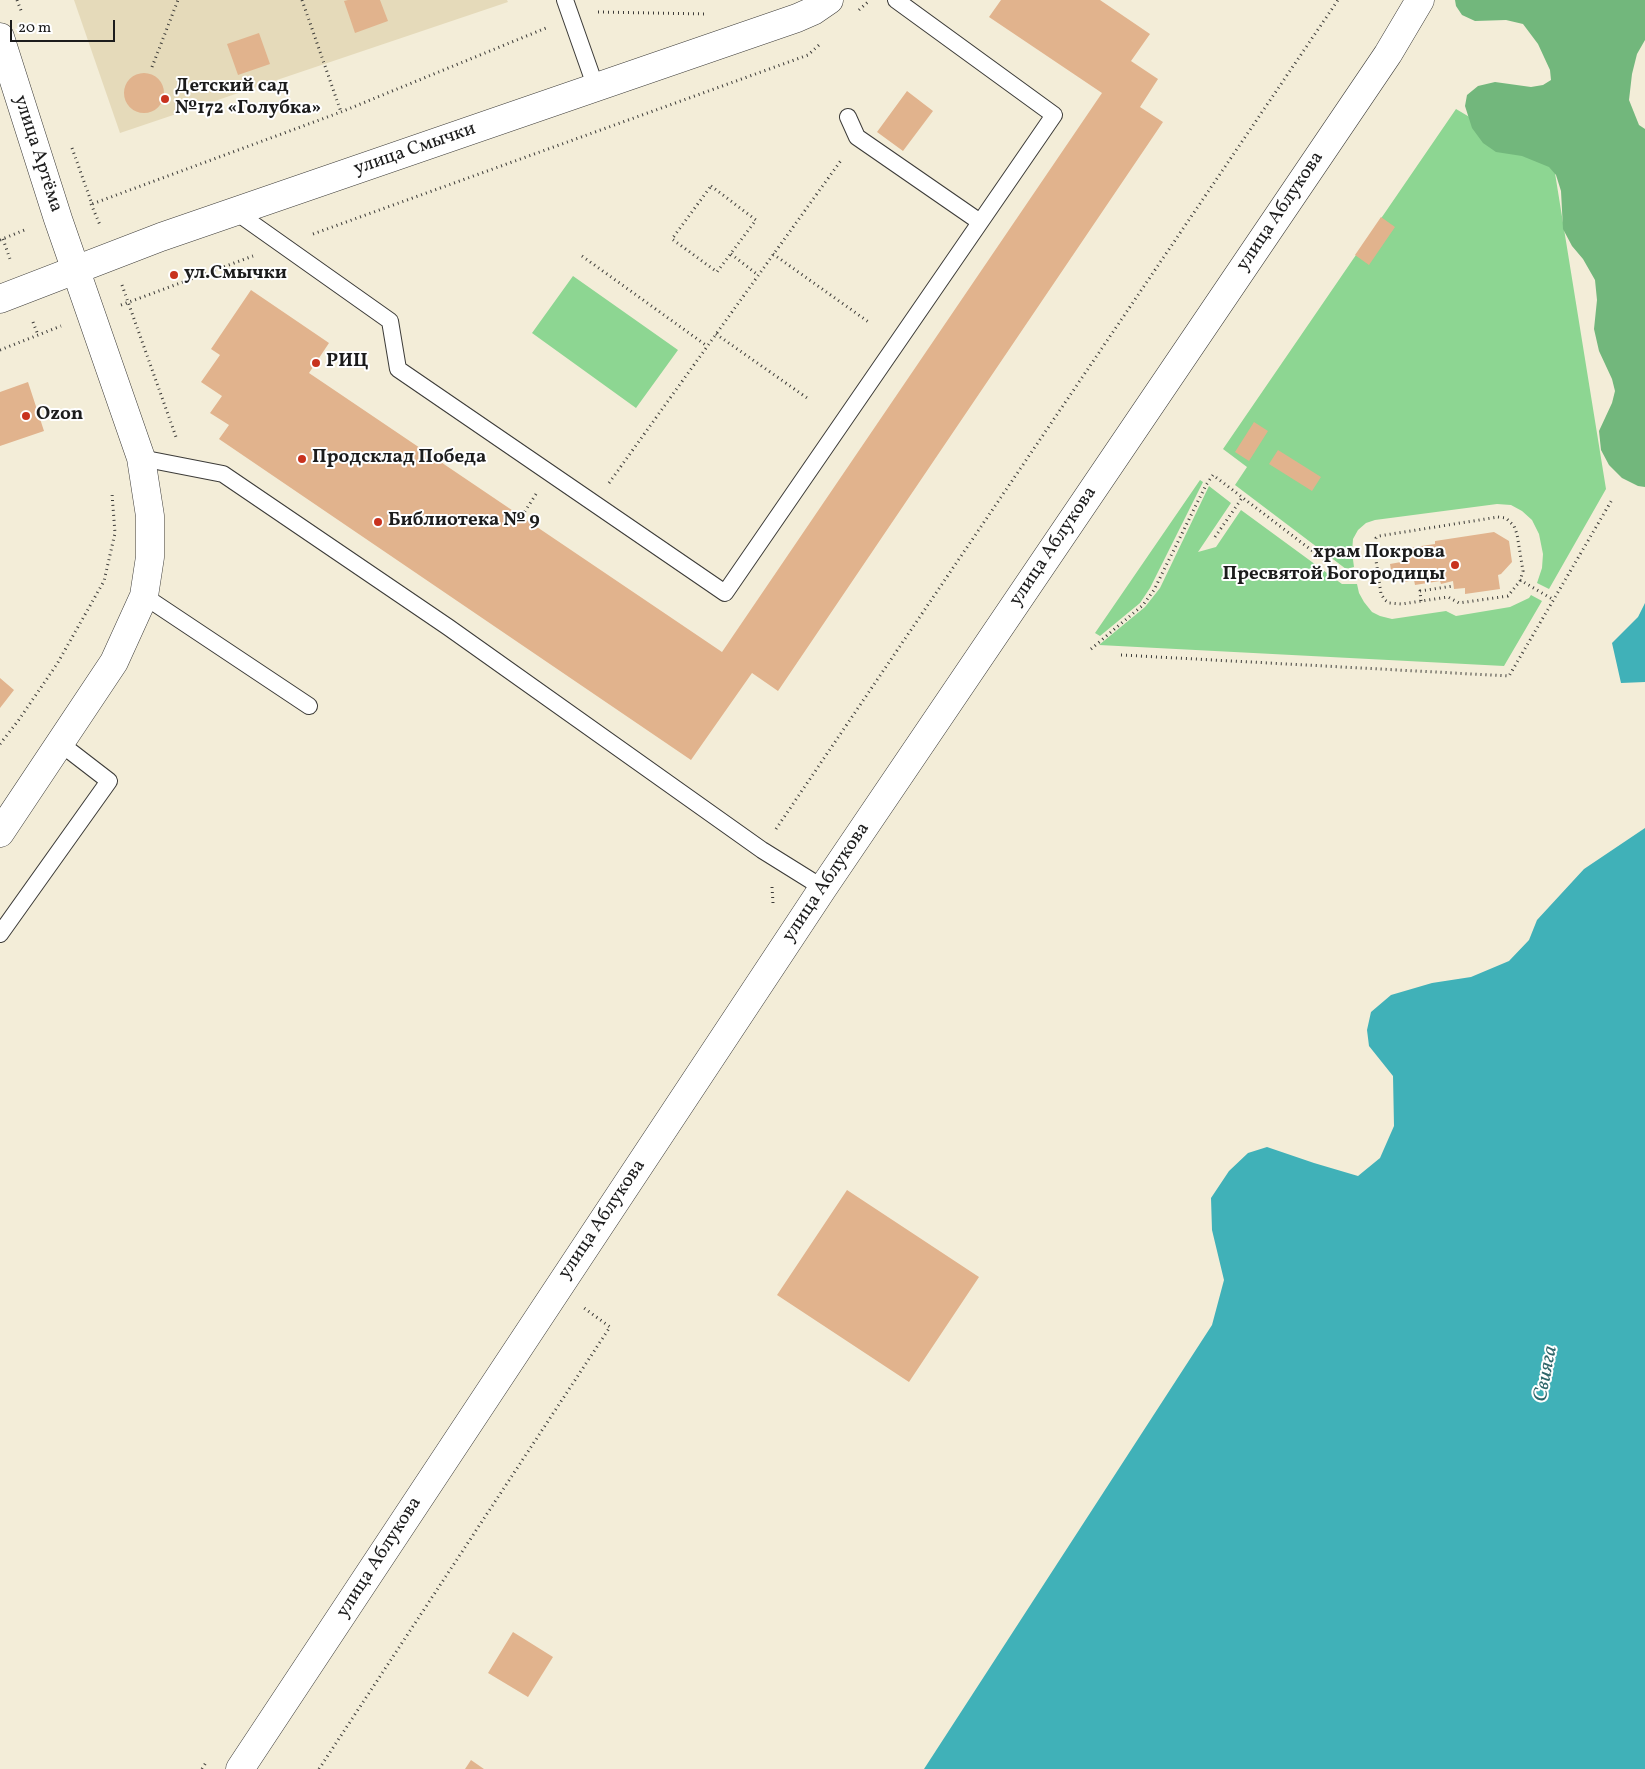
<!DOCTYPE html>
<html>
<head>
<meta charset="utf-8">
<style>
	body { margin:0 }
	#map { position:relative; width:1645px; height:1769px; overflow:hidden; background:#f3edd8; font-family:Vollkorn,serif }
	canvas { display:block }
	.scale { position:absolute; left:10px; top:20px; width:105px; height:22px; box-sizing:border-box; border:2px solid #1c1c1c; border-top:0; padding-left:6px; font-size:15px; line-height:18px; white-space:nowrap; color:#1c1c1c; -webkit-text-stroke:4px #fff; paint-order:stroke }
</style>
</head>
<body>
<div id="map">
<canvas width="1645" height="1769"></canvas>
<div class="scale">20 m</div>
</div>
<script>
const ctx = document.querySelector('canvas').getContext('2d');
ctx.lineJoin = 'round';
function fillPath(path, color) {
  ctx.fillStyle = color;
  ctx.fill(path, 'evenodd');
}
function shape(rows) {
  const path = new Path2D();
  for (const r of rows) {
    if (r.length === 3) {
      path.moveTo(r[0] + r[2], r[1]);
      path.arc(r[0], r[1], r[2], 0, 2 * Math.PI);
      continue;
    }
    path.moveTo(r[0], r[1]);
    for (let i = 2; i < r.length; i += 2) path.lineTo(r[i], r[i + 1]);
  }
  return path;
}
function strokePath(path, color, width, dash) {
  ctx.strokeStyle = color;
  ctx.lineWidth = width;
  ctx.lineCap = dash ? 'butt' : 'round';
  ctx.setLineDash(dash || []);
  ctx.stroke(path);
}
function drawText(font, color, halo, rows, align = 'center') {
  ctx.font = font + ' Vollkorn,serif';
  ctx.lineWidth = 4;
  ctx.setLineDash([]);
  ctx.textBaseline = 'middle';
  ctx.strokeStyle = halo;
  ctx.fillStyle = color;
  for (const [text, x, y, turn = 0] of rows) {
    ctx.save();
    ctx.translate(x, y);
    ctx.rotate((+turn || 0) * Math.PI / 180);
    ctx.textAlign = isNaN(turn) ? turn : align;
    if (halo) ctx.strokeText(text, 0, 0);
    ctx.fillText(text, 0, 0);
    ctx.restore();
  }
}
fillPath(shape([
	[74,0,507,0,508,2,120,133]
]), '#e5daba');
fillPath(shape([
	[1456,109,1554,167,1606,489,1549,589,1537,583,1542,568,1543,554,1539,534,1532,520,1522,511,1511,505,1497,504,1375,520,1366,523,1358,530,1353,539,1352,552,1354,567,1346,569,1235,485,1247,467,1223,449],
	[573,276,678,350,636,408,532,333],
	[1200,480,1203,482,1150,588,1140,603,1100,636,1095,633],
	[1209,486,1231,503,1198,552,1216,547,1241,510,1342,584,1357,584,1359,593,1364,602,1372,612,1380,616,1392,619,1446,611,1456,616,1510,607,1529,598,1531,595,1542,601,1504,666,1099,645,1145,607,1160,588]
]), '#8dd692');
fillPath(shape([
	[1455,0,1645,0,1645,40,1637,54,1632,74,1629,100,1639,125,1645,129,1645,487,1638,486,1622,478,1609,465,1601,450,1599,431,1612,403,1615,391,1612,379,1599,351,1594,329,1597,300,1595,280,1583,259,1572,246,1563,229,1561,191,1556,175,1549,167,1522,156,1496,152,1483,143,1472,128,1465,106,1467,95,1478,86,1495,82,1531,87,1543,85,1551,80,1550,70,1538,44,1523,24,1506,20,1475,21,1462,15,1456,6]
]), '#72b77c');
fillPath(shape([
	[1645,603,1645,682,1621,683,1612,643,1638,617],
	[1645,828,1645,1769,924,1769,1212,1325,1224,1280,1212,1230,1211,1198,1229,1171,1248,1153,1267,1147,1314,1163,1358,1176,1380,1158,1394,1126,1393,1076,1369,1046,1367,1030,1371,1012,1391,995,1432,983,1471,977,1509,961,1529,940,1537,920,1584,869]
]), '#40b1b8');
fillPath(shape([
	[348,0,380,0,388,21,355,33,344,1],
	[1001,0,1100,0,1150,34,1131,61,1158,79,1140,107,1163,122,778,691,752,673,691,760,219,439,229,425,210,413,222,396,201,382,220,355,211,349,251,290,329,343,309,373,722,652,1102,93,989,17],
	[259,33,270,64,238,75,227,44],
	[144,93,20],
	[907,91,933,111,903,151,877,132],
	[1381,217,1395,227,1369,265,1355,255],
	[28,382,44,431,0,446,0,392],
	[1254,422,1268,431,1249,461,1235,452],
	[1278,450,1321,477,1312,491,1269,464],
	[1494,532,1509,541,1512,562,1501,574,1498,575,1500,589,1465,594,1465,588,1454,589,1453,581,1441,584,1440,581,1415,585,1414,580,1404,582,1403,574,1392,576,1390,564,1401,562,1400,554,1409,552,1408,548,1435,544,1435,541],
	[0,678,14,690,0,708],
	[847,1190,979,1277,909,1382,777,1295],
	[513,1632,553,1657,528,1697,488,1673],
	[471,1760,484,1769,465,1769]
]), '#e1b38d');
const lane = shape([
	[565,0,596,88],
	[848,117,857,137,980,222],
	[236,212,390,321,398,369,725,593,1054,115,896,0],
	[141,458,223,474,448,627,762,850,823,888],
	[144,596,309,706],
	[0,934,109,781,61,744]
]);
const street = shape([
	[0,37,58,219,141,458,150,516,150,557,144,596,114,662,0,833]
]);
const secondary = shape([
	[0,299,161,237,797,18,813,11,829,0],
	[240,1769,823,888,1388,54,1420,0]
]);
strokePath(lane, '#3c3b38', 18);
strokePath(street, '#3c3b38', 29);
strokePath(secondary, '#3c3b38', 29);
strokePath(shape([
	[17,0,22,13],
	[302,0,341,112],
	[859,10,870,0],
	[598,12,706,14],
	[152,67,178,0],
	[72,148,92,204,341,112,546,28],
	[711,186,756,220,717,272,672,239,711,186],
	[91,204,100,225],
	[313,234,808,55,819,45],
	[3,239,11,262],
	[0,240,27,229],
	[731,254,758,275],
	[773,254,870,323],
	[582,256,707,346],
	[122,285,176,437],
	[121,305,253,256],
	[33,322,38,335],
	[716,334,810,400],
	[0,350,61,326],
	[609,483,842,159],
	[522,516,536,494],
	[1498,517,1506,518,1514,526,1517,534,1523,571,1520,581,1508,596,1459,603,1448,597,1402,604,1389,603,1385,600,1381,594,1374,547,1376,538,1379,536,1498,517],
	[1215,537,1242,498],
	[1520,580,1554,600],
	[1421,601,1420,591,1453,586],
	[1091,649,1143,605,1154,590,1206,485,1213,475,1344,575,1391,570],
	[1121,655,1509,676,1613,498],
	[0,744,18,721,57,664,104,581,115,533,112,494],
	[776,829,1338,0],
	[772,887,773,903],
	[202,1769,207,1761],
	[319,1769,610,1327,584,1308]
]), '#3c3b38', 3, [1, 4]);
strokePath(lane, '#fff', 16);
strokePath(street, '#fff', 28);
strokePath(secondary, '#fff', 28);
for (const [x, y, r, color] of [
	[165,99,5,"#c8321e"],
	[174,275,5,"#c8321e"],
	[316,363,5,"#c8321e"],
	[26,416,5,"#c8321e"],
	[302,459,5,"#c8321e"],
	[378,522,5,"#c8321e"],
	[1455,565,5,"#c8321e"]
]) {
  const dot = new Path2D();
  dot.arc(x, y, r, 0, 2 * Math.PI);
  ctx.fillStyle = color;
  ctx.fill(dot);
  strokePath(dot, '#fff', 2);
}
drawText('bold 19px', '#1c1c1c', '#fff', [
	["Детский сад",175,88],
	["№172 «Голубка»",175,110],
	["ул.Смычки",184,275],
	["РИЦ",326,363],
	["Ozon",36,416],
	["Продсклад Победа",312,459],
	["Библиотека № 9",388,522],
	["храм Покрова",1445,554,"right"],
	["Пресвятой Богородицы",1445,576,"right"]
], 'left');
drawText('19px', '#1c1c1c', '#fff', [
	["улица Смычки",415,150,-19],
	["улица Артёма",37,154,72],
	["улица Аблукова",1281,212,-56],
	["улица Аблукова",1054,547,-56],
	["улица Аблукова",827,883,-56],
	["улица Аблукова",603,1220,-56],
	["улица Аблукова",380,1558,-57]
]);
drawText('italic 20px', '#2e666a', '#fff', [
	["Свияга",1547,1374,-79]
]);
</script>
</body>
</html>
